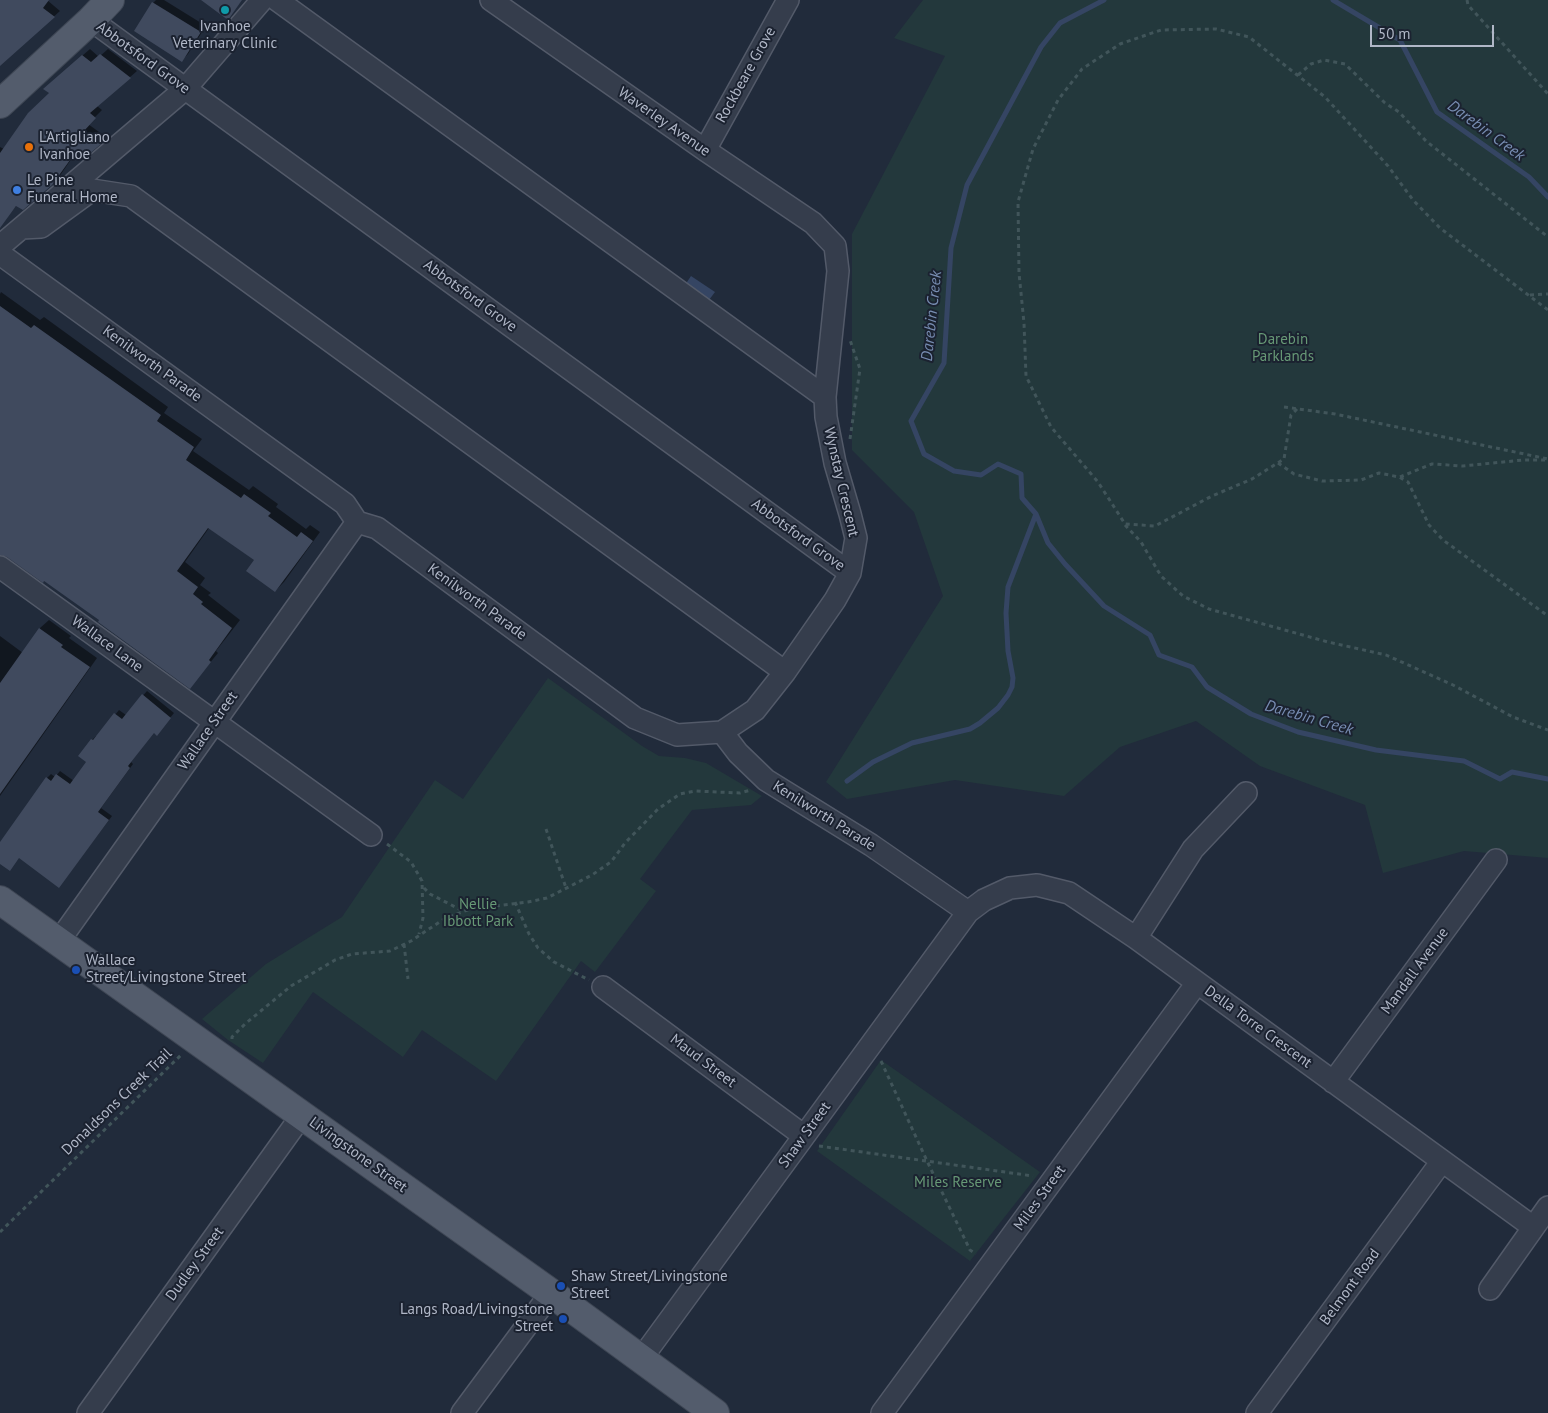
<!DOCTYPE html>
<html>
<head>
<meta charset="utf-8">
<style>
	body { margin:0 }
	#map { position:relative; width:1548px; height:1413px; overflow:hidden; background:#212b3b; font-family:"PT Sans",sans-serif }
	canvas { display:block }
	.scale { position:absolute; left:1370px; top:25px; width:124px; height:22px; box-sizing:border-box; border:2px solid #b0b7c7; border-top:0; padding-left:6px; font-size:15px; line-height:18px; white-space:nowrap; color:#b0b7c7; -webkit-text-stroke:4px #1b2230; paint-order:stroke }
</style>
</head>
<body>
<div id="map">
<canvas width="1548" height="1413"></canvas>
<div class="scale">50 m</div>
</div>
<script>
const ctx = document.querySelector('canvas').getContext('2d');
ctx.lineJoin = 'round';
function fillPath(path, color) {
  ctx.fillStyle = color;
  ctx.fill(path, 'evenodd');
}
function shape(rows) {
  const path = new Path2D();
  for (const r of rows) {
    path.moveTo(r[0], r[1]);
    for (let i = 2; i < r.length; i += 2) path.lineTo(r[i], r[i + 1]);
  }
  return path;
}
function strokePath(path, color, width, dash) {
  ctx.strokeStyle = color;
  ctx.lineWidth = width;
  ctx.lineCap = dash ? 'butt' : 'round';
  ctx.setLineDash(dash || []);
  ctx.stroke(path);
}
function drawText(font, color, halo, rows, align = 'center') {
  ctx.font = font + ' "PT Sans",sans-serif';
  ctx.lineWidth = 4;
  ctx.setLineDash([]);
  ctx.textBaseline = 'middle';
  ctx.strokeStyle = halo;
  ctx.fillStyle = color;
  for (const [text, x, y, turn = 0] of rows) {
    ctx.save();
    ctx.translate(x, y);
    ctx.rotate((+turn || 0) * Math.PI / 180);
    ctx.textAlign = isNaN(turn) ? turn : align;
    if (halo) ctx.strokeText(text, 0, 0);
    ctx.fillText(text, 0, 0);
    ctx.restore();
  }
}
fillPath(shape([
	[923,0,1548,0,1548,858,1464,851,1383,873,1365,805,1260,766,1196,721,1120,747,1064,796,955,780,847,799,826,782,943,596,914,512,852,450,852,234,945,56,894,38],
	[548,678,642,746,659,756,685,758,706,763,762,796,751,805,692,810,640,879,656,891,595,972,581,961,496,1081,422,1030,403,1057,313,992,263,1063,228,1040,202,1019,266,964,342,917,435,780,463,799],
	[881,1060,1040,1172,970,1261,817,1151]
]), '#23383c');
fillPath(shape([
	[691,276,715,292,709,300,685,285]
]), '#354563');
fillPath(shape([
	[0,0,47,0,60,11,0,65],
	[156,0,164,0,206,26,188,54,182,60,153,3],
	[90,49,99,57,108,49,137,71,97,106,102,110,88,124,106,137,100,143,79,148,59,177,51,184,17,205,5,219,0,216,0,147,4,149,51,93,52,82],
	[1,292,40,320,44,317,168,407,164,413,202,439,193,451,249,490,253,486,278,504,276,507,306,529,310,525,320,532,284,582,275,591,255,560,209,528,185,562,205,578,200,585,211,593,208,595,240,620,216,651,218,653,190,687,101,620,8,556,0,553,0,294],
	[49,620,71,636,69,638,97,658,0,796,0,636,23,653,40,628],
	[147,691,174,713,160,730,154,732,131,762,133,764,101,808,112,816,62,883,19,857,0,863,0,843,47,778,51,774,55,777,60,771,74,781,88,762,92,740,96,736,97,737,119,710,126,715]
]), '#0007');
strokePath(shape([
	[1104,0,1060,23,1041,47,967,185,951,248,944,363,911,421,924,454,954,471,981,475,998,464,1021,474,1022,498,1036,514,1048,543,1065,564,1104,606,1150,635,1159,655,1192,667,1207,687,1251,714,1298,732,1376,750,1464,761,1500,779,1512,772,1548,779],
	[1333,0,1400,40,1437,112,1529,177,1548,197],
	[847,781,873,762,912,743,970,729,980,723,998,708,1008,695,1012,687,1013,678,1008,651,1006,613,1008,587,1036,514]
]), '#354563', 5);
fillPath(shape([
	[0,0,49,0,43,8,55,17,0,66],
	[201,0,242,0,228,20],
	[152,2,201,32,182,62,134,31],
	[100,54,131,78,90,113,96,118,83,132,101,144,88,155,78,149,52,185,23,210,16,206,0,228,0,153,28,113,49,93,43,89,82,55,91,62],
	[0,306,31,328,34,325,161,415,157,421,194,447,186,460,241,498,244,494,271,513,268,516,297,537,301,532,313,541,275,592,246,571,254,560,208,528,177,571,198,587,193,594,203,602,201,604,232,628,209,660,211,662,190,689,98,622,99,620,44,581,43,583,7,557,0,555],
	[39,628,63,645,61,647,90,667,0,794,0,683],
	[142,694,171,718,157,736,154,733,128,766,130,768,98,812,109,820,59,888,19,858,10,871,0,864,0,842,46,777,51,781,56,774,70,784,86,762,78,756,91,739,93,740,114,713,122,719]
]), '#404a5e');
const minor = shape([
	[277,0,825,397],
	[491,0,705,150,813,223,835,246,838,271,825,397,826,417,835,463,850,514,856,538,850,573,835,600,785,672,755,710,722,732],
	[91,20,850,573],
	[705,150,788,0],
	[22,228,41,227,92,190,131,196,785,672],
	[0,246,185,89,262,0],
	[0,254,345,504,357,522,377,528,635,718,677,735,722,732],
	[0,567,371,835],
	[722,732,738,753,766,780,871,845,968,912],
	[1136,938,1193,849,1246,793],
	[59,941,357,522],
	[603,987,804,1136],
	[1333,1082,1496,860],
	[1490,1289,1548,1207],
	[641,1359,968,912,984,900,1010,888,1037,885,1069,893,1136,938,1533,1227],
	[88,1413,302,1115],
	[462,1413,551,1293],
	[882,1413,1197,983],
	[1257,1413,1442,1161]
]);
const major = shape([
	[0,104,91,20,110,0],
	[0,900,551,1293,715,1413]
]);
strokePath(minor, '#535a69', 24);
strokePath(major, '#3e4654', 30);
strokePath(shape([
	[1467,0,1468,5,1548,94],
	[1298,75,1311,64,1324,60,1345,64,1385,103,1399,112,1426,141,1548,237],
	[1530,295,1548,294],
	[1284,407,1335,414,1548,459],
	[1297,409,1291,415,1284,459,1252,479,1212,496,1155,526,1125,524,1098,482,1051,427,1026,376,1024,323,1019,273,1018,202,1033,149,1058,100,1082,69,1120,44,1161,30,1216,29,1249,37,1325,97,1388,166,1413,200,1440,228,1548,310],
	[850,439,860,369,850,340],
	[1278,463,1294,474,1322,481,1361,480,1379,473,1399,477,1408,482,1429,525,1443,540,1548,616],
	[1400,477,1432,464,1463,466,1523,460,1546,460],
	[1125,525,1141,542,1161,576,1183,596,1209,609,1328,642,1386,655,1453,685,1513,717,1548,730],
	[546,829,566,888],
	[387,844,411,862,422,881,423,918,419,934],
	[424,888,430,894,463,911],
	[515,902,529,934,538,948,554,962,589,980],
	[404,944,408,979],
	[232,1039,232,1037,245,1024,291,986,335,960,352,954,390,951,411,941,444,919,470,909,528,902,547,898,592,875,611,862,625,843,658,809,680,794,695,791,740,793,751,790],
	[881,1061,927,1161,970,1250,976,1254],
	[819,1146,1033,1176],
	[0,1232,181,1055]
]), '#41555a', 3, [4, 4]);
strokePath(minor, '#353d4c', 21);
strokePath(major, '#535c6c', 28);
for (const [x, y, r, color] of [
	[225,10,5,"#0f9aa8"],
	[29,147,5,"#e8710a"],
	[17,190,5,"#3f7fe0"],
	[76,970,5,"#1a4fb4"],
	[561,1286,5,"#1a4fb4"],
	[563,1319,5,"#1a4fb4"]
]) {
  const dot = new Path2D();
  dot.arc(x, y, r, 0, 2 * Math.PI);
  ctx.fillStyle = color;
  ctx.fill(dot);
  strokePath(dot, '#1b2230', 2);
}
drawText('15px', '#b0b7c7', '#1b2230', [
	["Ivanhoe",225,27,"center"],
	["Veterinary Clinic",225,44,"center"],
	["L'Artigliano",39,138],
	["Ivanhoe",39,155],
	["Le Pine",27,181],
	["Funeral Home",27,198],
	["Wallace",86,961],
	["Street/Livingstone Street",86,978],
	["Shaw Street/Livingstone",571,1277],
	["Street",571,1294],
	["Langs Road/Livingstone",553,1310,"right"],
	["Street",553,1327,"right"]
], 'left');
drawText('15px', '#b0b7c7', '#1b2230', [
	["Abbotsford Grove",143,58,36],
	["Rockbeare Grove",746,75,-61],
	["Waverley Avenue",664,122,35],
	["Abbotsford Grove",470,296,36],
	["Kenilworth Parade",152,364,36],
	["Wynstay Crescent",841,482,77],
	["Abbotsford Grove",798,535,36],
	["Kenilworth Parade",477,602,36],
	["Wallace Lane",107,644,36],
	["Wallace Street",208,731,-55],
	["Kenilworth Parade",824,816,32],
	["Mandall Avenue",1415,971,-54],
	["Della Torre Crescent",1258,1027,36],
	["Maud Street",703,1061,37],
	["Donaldsons Creek Trail",117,1102,-44],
	["Shaw Street",805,1135,-54],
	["Livingstone Street",358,1155,36],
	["Miles Street",1040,1198,-54],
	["Dudley Street",195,1264,-54],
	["Belmont Road",1350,1287,-54]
]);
drawText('15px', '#679976', '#1b2230', [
	["Darebin",1283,340],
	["Parklands",1283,357],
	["Nellie",478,905],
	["Ibbott Park",478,922],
	["Miles Reserve",958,1183]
]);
drawText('italic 16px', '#778cb1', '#1b2230', [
	["Darebin Creek",1486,131,36],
	["Darebin Creek",932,316,-84],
	["Darebin Creek",1309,718,16]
]);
</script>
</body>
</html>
